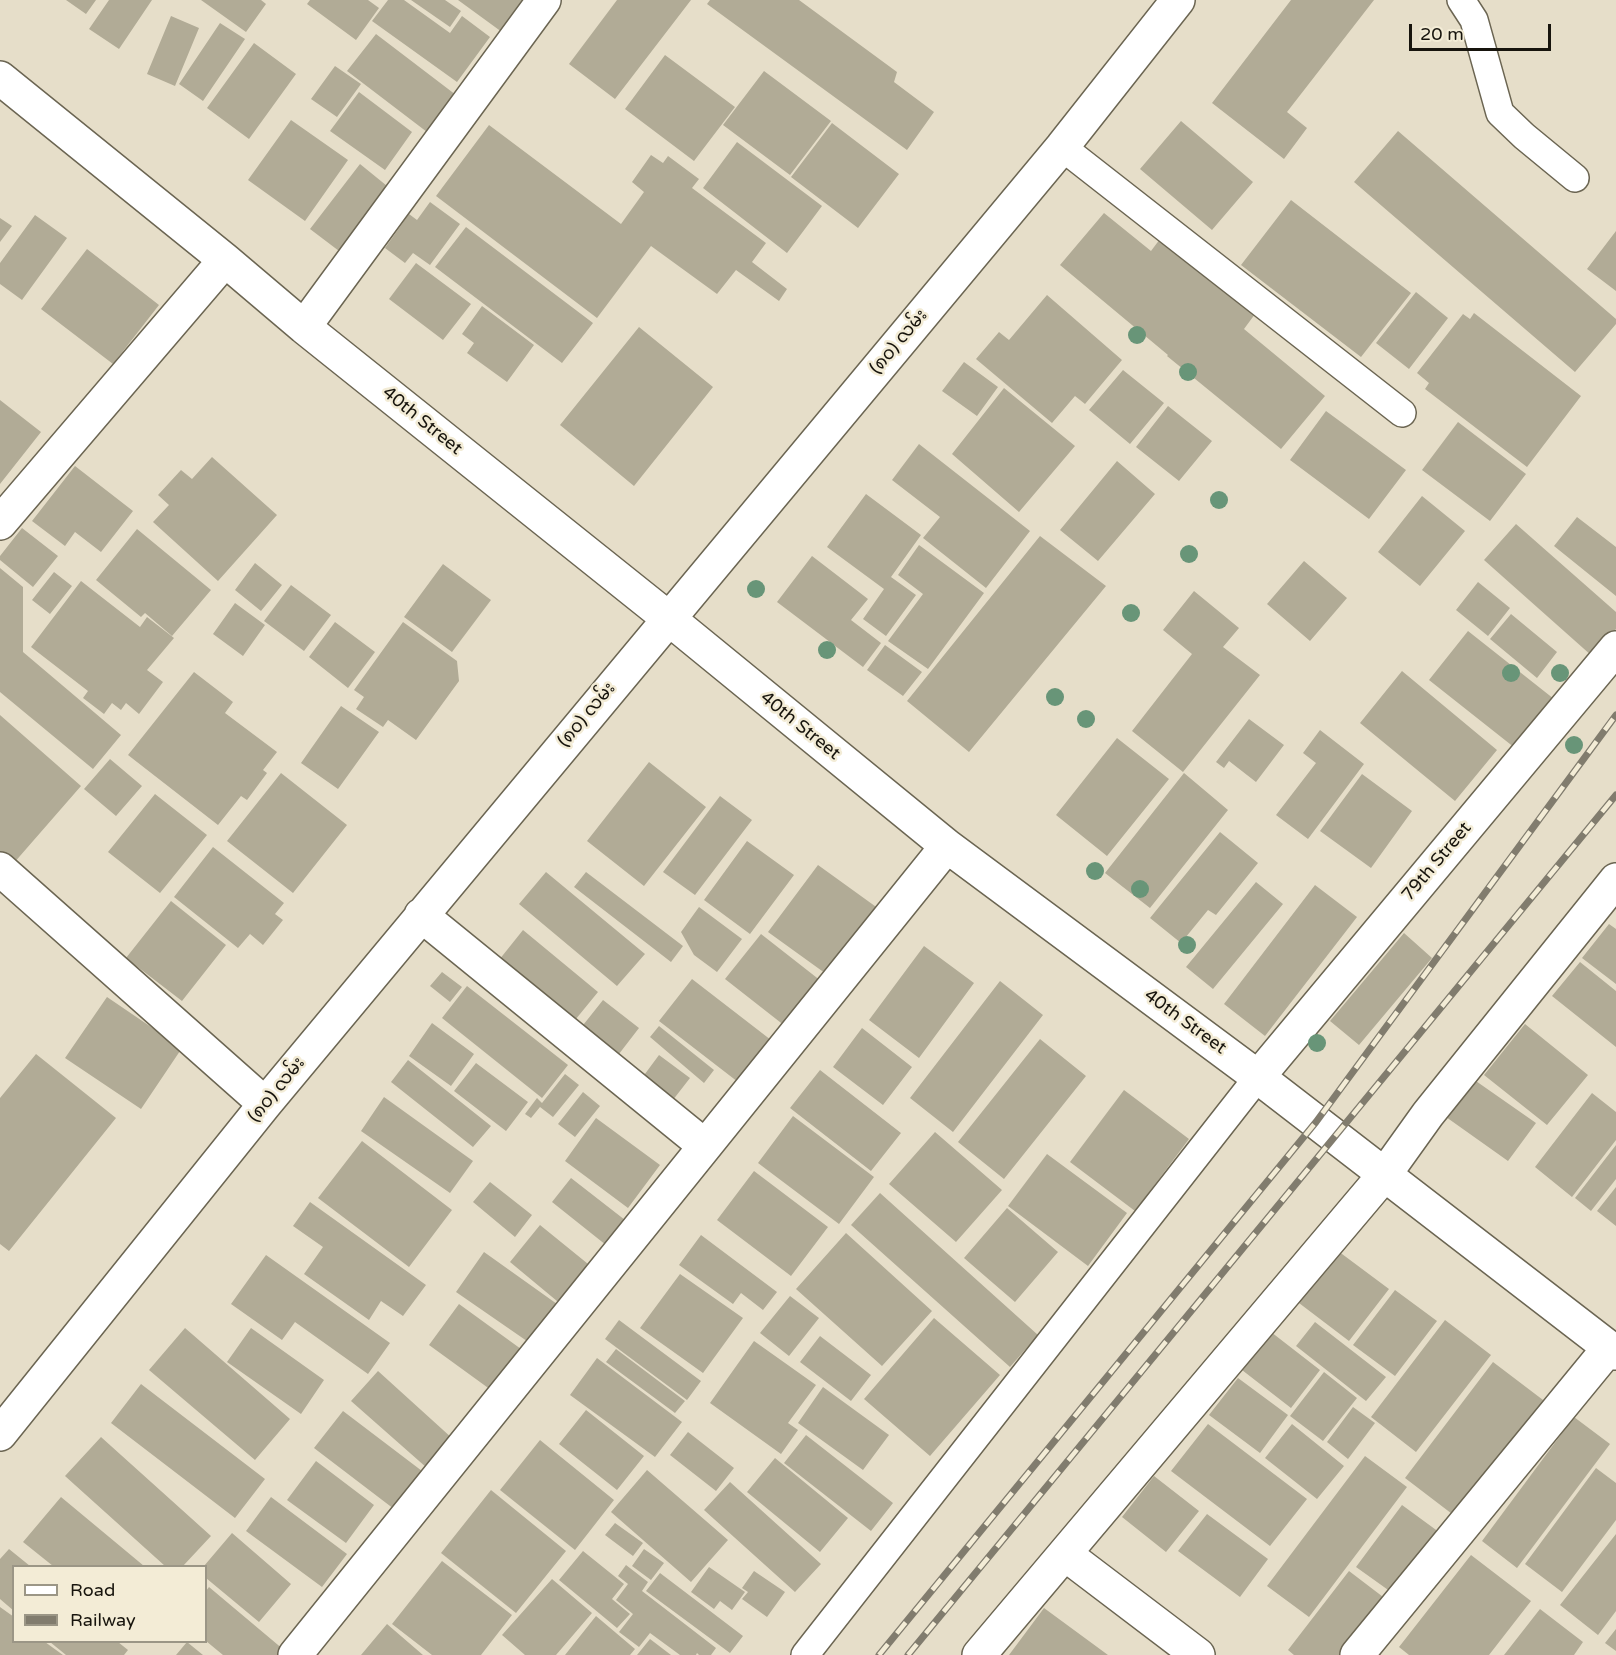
<!DOCTYPE html>
<html>
<head>
<meta charset="utf-8">
<style>
	body { margin:0 }
	#map { position:relative; width:1616px; height:1655px; overflow:hidden; background:#e6dec9; font-family:"Varela Round",sans-serif }
	canvas { display:block }
	.legend { position:absolute; left:12px; top:1565px; width:195px; height:78px; box-sizing:border-box; background:#f3ecd6; border:2px solid #9b9686; margin:0; padding:8px 10px; list-style:none; font-size:18px; color:#17140d }
	.legend li { display:flex; align-items:center; gap:12px; height:30px }
	.legend b { width:30px; border:2px solid #9b9686 }
	.scale { position:absolute; left:1409px; top:24px; width:142px; height:27px; box-sizing:border-box; border:3px solid #17140d; border-top:0; padding-left:8px; font-size:18px; line-height:21px; white-space:nowrap; color:#17140d; -webkit-text-stroke:4px #f3ecd6; paint-order:stroke }
</style>
</head>
<body>
<div id="map">
<canvas width="1616" height="1655"></canvas>
<ul class="legend">
<li><b style="height:8px;background:#fff"></b>Road</li>
<li><b style="height:8px;background:#817c6e"></b>Railway</li>
</ul>
<div class="scale">20 m</div>
</div>
<script>
const ctx = document.querySelector('canvas').getContext('2d');
ctx.lineJoin = 'round';
function fillPath(path, color) {
  ctx.fillStyle = color;
  ctx.fill(path, 'evenodd');
}
function shape(rows) {
  const path = new Path2D();
  for (const r of rows) {
    path.moveTo(r[0], r[1]);
    for (let i = 2; i < r.length; i += 2) path.lineTo(r[i], r[i + 1]);
  }
  return path;
}
function strokePath(path, color, width, dash) {
  ctx.strokeStyle = color;
  ctx.lineWidth = width;
  ctx.lineCap = dash ? 'butt' : 'round';
  ctx.setLineDash(dash || []);
  ctx.stroke(path);
}
function drawText(font, color, halo, rows, align = 'center') {
  ctx.font = font + ' "Varela Round","Noto Sans Myanmar",sans-serif';
  ctx.lineWidth = 5;
  ctx.setLineDash([]);
  ctx.textBaseline = 'middle';
  ctx.strokeStyle = halo;
  ctx.fillStyle = color;
  for (const [text, x, y, turn = 0] of rows) {
    ctx.save();
    ctx.translate(x, y);
    ctx.rotate((+turn || 0) * Math.PI / 180);
    ctx.textAlign = isNaN(turn) ? turn : align;
    if (halo) ctx.strokeText(text, 0, 0);
    ctx.fillText(text, 0, 0);
    ctx.restore();
  }
}
fillPath(shape([
	[66,0,96,0,86,14],
	[109,0,152,0,119,49,89,29],
	[201,0,261,0,266,4,246,32],
	[310,0,368,0,379,8,356,40,307,4],
	[388,0,404,0,450,33,462,16,490,37,457,82,372,21],
	[411,0,445,0,461,11,450,27],
	[458,0,532,0,506,35],
	[617,0,691,0,615,99,569,64],
	[710,0,799,0,897,72,894,82,934,112,907,150,707,4],
	[1291,0,1374,0,1287,112,1307,128,1284,159,1212,103],
	[171,16,199,28,175,86,147,74],
	[220,23,245,39,203,101,179,84],
	[376,34,456,95,427,132,347,71],
	[254,43,296,74,249,139,207,108],
	[665,55,735,107,694,161,625,109],
	[335,66,361,84,337,117,311,99],
	[764,71,831,121,790,175,723,125],
	[359,92,412,132,385,170,330,131],
	[291,120,348,160,305,221,248,180],
	[1181,121,1253,182,1212,230,1140,169],
	[832,123,899,174,858,228,791,177],
	[489,125,621,224,644,192,632,182,651,155,663,163,668,156,699,179,692,188,766,243,752,262,787,289,779,301,736,270,717,294,651,246,597,318,436,196],
	[1398,131,1616,319,1616,324,1575,372,1354,182],
	[737,142,822,206,787,253,703,188],
	[360,164,392,190,343,254,310,229],
	[1291,200,1411,293,1361,357,1241,265],
	[430,202,460,224,430,265,413,253,405,263,385,248,409,214,417,220],
	[1104,213,1151,251,1163,235,1258,310,1244,329,1325,396,1281,449,1167,356,1168,355,1060,265],
	[35,215,67,238,22,300,0,284,0,263],
	[0,218,12,226,0,242],
	[466,227,593,323,562,363,435,267],
	[1616,231,1616,291,1587,269],
	[87,249,159,305,113,364,41,309],
	[416,263,471,304,443,340,389,299],
	[1416,292,1448,318,1409,369,1376,343],
	[1047,295,1122,360,1085,404,1075,396,1052,423,976,359,999,332,1009,340],
	[482,306,534,345,507,382,467,353,474,343,462,334],
	[1474,313,1581,396,1527,467,1425,389,1429,383,1417,373,1463,314,1470,319],
	[639,327,713,387,634,486,560,425],
	[964,362,998,387,977,416,942,391],
	[1123,370,1164,403,1130,444,1089,410],
	[1004,388,1075,446,1019,512,952,454],
	[0,400,41,432,0,484],
	[1168,406,1212,441,1179,481,1136,447],
	[1326,411,1406,470,1369,519,1290,460],
	[1458,422,1526,474,1490,521,1422,470],
	[919,444,1030,531,986,588,923,538,940,517,892,480],
	[212,457,277,515,218,581,153,522,169,505,158,495,181,470,192,479],
	[1117,461,1155,494,1098,561,1060,530],
	[75,466,133,511,101,552,75,532,65,546,32,521],
	[866,494,921,535,891,577,916,595,886,636,863,619,884,589,827,547],
	[1422,496,1465,531,1420,586,1378,552],
	[1577,517,1616,547,1616,596,1554,546],
	[1516,524,1616,612,1616,629,1592,656,1484,560],
	[22,528,58,556,33,587,0,560,0,556],
	[137,529,211,590,172,636,145,613,141,617,96,580],
	[1040,536,1106,586,969,752,907,701],
	[919,545,984,593,928,669,888,641,923,594,898,575],
	[812,556,868,599,851,620,881,643,863,667,777,602],
	[1304,561,1347,598,1310,641,1267,604],
	[255,563,282,585,261,611,235,590],
	[443,564,491,600,452,652,404,617],
	[0,568,23,587,23,652,121,735,93,769,0,692],
	[54,572,72,586,50,614,32,600],
	[81,581,140,627,147,617,174,638,147,670,163,682,139,714,126,703,121,710,112,703,104,714,83,698,88,691,31,647],
	[1478,582,1510,608,1488,636,1456,610],
	[291,585,331,615,304,651,264,621],
	[1194,591,1239,628,1223,647,1260,675,1183,772,1132,731,1192,654,1163,630],
	[235,603,265,625,243,656,213,634],
	[1511,614,1557,652,1537,678,1490,639],
	[335,622,375,652,348,688,309,657],
	[403,622,457,661,459,681,416,740,388,720,383,727,356,709,364,697,354,690],
	[1468,631,1554,699,1515,748,1429,680],
	[885,645,922,672,903,696,867,670],
	[1402,671,1497,750,1455,801,1360,723],
	[194,672,233,702,225,713,277,752,263,770,267,773,247,800,241,796,218,825,128,755],
	[341,706,379,732,338,789,301,763],
	[0,715,81,786,13,864,0,853],
	[1249,719,1284,745,1256,782,1229,761,1224,768,1216,762],
	[1320,730,1364,764,1308,839,1276,815,1316,763,1303,753],
	[1117,738,1169,779,1107,856,1056,815],
	[110,759,142,786,116,816,84,789],
	[649,762,706,807,644,886,587,841],
	[281,773,347,825,293,893,227,841],
	[1184,773,1228,810,1150,908,1105,873],
	[1362,774,1412,811,1371,868,1320,831],
	[155,794,207,835,160,893,108,852],
	[720,796,752,820,695,895,663,872],
	[1220,832,1258,863,1216,915,1208,910,1181,943,1150,918],
	[747,841,794,875,750,934,704,900],
	[213,847,284,903,275,914,283,920,263,945,250,934,238,948,174,897],
	[818,865,879,909,829,976,768,932],
	[546,872,645,954,617,986,519,904],
	[586,872,683,946,671,962,574,887],
	[1256,882,1283,904,1213,989,1186,967],
	[1315,885,1357,917,1265,1036,1224,1004],
	[171,901,226,945,182,1001,126,958],
	[699,907,742,939,717,972,694,955,681,932],
	[1609,924,1616,929,1616,984,1582,958],
	[523,930,598,992,571,1025,495,965],
	[1404,933,1432,958,1359,1045,1330,1021],
	[761,934,821,981,785,1026,725,979],
	[924,946,974,983,919,1058,869,1020],
	[1580,962,1616,991,1616,1047,1552,996],
	[442,972,462,987,450,1002,430,986],
	[692,979,771,1040,738,1082,659,1021],
	[1000,981,1043,1015,953,1132,910,1098],
	[467,986,568,1065,542,1098,442,1018],
	[107,997,182,1048,141,1109,65,1058],
	[603,1000,639,1028,612,1063,576,1034],
	[432,1023,474,1054,451,1086,409,1056],
	[1525,1024,1588,1075,1547,1125,1484,1075],
	[659,1026,714,1070,704,1083,650,1037],
	[862,1028,912,1067,883,1105,833,1067],
	[1040,1039,1086,1076,1004,1179,958,1142],
	[36,1054,116,1118,9,1251,0,1244,0,1098],
	[659,1055,690,1078,669,1105,639,1082],
	[408,1060,491,1126,473,1147,391,1082],
	[476,1063,528,1102,506,1131,454,1091],
	[820,1070,901,1133,871,1171,790,1108],
	[565,1074,579,1085,553,1117,540,1107,531,1118,525,1114,537,1098,542,1103],
	[1473,1079,1536,1123,1508,1161,1446,1117],
	[1124,1090,1189,1139,1135,1211,1070,1162],
	[583,1092,600,1106,575,1137,558,1124],
	[1592,1093,1616,1112,1616,1140,1572,1197,1535,1167],
	[384,1097,473,1161,450,1193,361,1131],
	[793,1116,874,1177,839,1224,758,1163],
	[596,1118,660,1165,628,1208,565,1161],
	[935,1132,1002,1190,956,1242,889,1184],
	[362,1141,452,1210,409,1267,318,1198],
	[1616,1145,1616,1179,1591,1211,1575,1198],
	[1047,1154,1127,1213,1088,1266,1008,1206],
	[754,1171,828,1227,791,1276,717,1220],
	[571,1178,625,1220,606,1245,552,1202],
	[490,1182,532,1215,515,1237,473,1202],
	[1616,1187,1616,1226,1597,1211],
	[880,1193,1038,1335,1010,1367,851,1225],
	[310,1202,426,1285,403,1316,381,1301,369,1320,304,1274,323,1247,293,1226],
	[1007,1208,1058,1252,1015,1302,964,1258],
	[540,1225,593,1268,563,1306,510,1262],
	[846,1233,932,1311,882,1366,796,1289],
	[701,1235,777,1292,763,1310,741,1293,733,1304,679,1265],
	[1338,1251,1389,1289,1349,1341,1299,1303],
	[484,1252,564,1309,537,1348,456,1292],
	[266,1255,390,1343,368,1374,295,1322,282,1340,231,1304],
	[680,1274,743,1318,703,1373,640,1328],
	[1395,1290,1437,1321,1395,1376,1353,1345],
	[790,1296,819,1318,789,1356,760,1333],
	[459,1304,521,1349,491,1390,429,1345],
	[934,1318,1000,1375,930,1456,864,1399],
	[619,1320,701,1381,687,1400,605,1339],
	[1445,1320,1491,1355,1416,1452,1371,1417],
	[1315,1322,1386,1377,1366,1401,1296,1346],
	[185,1328,290,1419,255,1460,149,1370],
	[251,1328,324,1380,301,1414,227,1362],
	[1271,1332,1320,1370,1291,1408,1242,1370],
	[820,1336,871,1375,851,1401,800,1362],
	[754,1341,816,1385,788,1423,798,1430,781,1454,710,1403],
	[616,1349,685,1401,675,1413,606,1362],
	[597,1358,682,1422,655,1457,570,1395],
	[1493,1362,1547,1403,1460,1520,1405,1478],
	[378,1371,453,1439,427,1468,351,1401],
	[1324,1372,1357,1398,1323,1441,1290,1416],
	[1238,1378,1288,1415,1260,1453,1209,1415],
	[141,1384,265,1479,235,1518,111,1423],
	[823,1387,889,1435,863,1470,798,1423],
	[1353,1407,1375,1423,1348,1459,1327,1442],
	[586,1410,644,1456,617,1490,559,1444],
	[343,1411,422,1471,394,1509,314,1448],
	[1574,1417,1610,1444,1517,1568,1482,1541],
	[1208,1424,1307,1499,1270,1546,1171,1471],
	[1292,1424,1344,1466,1317,1499,1265,1458],
	[688,1432,734,1468,716,1491,670,1455],
	[806,1435,893,1503,871,1531,784,1463],
	[101,1437,211,1536,183,1566,165,1566,65,1476],
	[540,1440,614,1500,575,1550,500,1490],
	[1365,1456,1407,1487,1309,1617,1267,1586],
	[775,1458,848,1518,820,1552,747,1492],
	[316,1461,374,1505,346,1543,287,1500],
	[1596,1468,1616,1483,1616,1520,1562,1592,1525,1564],
	[647,1470,728,1540,691,1582,611,1512],
	[1154,1476,1199,1511,1166,1552,1122,1517],
	[730,1482,821,1564,795,1592,704,1510],
	[491,1490,566,1551,516,1613,441,1553],
	[61,1497,144,1566,53,1566,23,1542],
	[271,1497,347,1554,322,1587,246,1531],
	[1402,1505,1443,1535,1398,1597,1356,1567],
	[1207,1514,1268,1559,1240,1597,1178,1551],
	[615,1523,643,1543,633,1556,605,1535],
	[232,1533,291,1584,259,1622,206,1578,206,1566,204,1566],
	[1616,1534,1616,1611,1598,1635,1560,1605],
	[9,1549,30,1566,14,1566,14,1611,0,1599,0,1559],
	[644,1549,664,1563,651,1580,632,1566],
	[583,1551,624,1584,612,1599,630,1614,617,1628,559,1580],
	[1471,1555,1531,1601,1489,1655,1409,1655,1399,1647],
	[442,1561,512,1615,481,1655,432,1655,392,1624],
	[626,1565,648,1582,642,1591,716,1648,711,1655,699,1655,697,1653,696,1655,680,1655,650,1633,639,1647,619,1632,633,1614,616,1600,628,1584,618,1576],
	[709,1567,745,1592,732,1610,720,1601,714,1609,691,1592],
	[754,1571,785,1592,767,1617,742,1599,748,1592,742,1588],
	[1349,1571,1391,1603,1351,1655,1294,1655,1288,1650],
	[660,1573,743,1636,730,1653,646,1591],
	[552,1579,592,1613,556,1655,525,1655,502,1635],
	[209,1587,284,1650,280,1655,223,1655,206,1641,206,1591],
	[0,1607,14,1617,14,1642,45,1642,63,1655,0,1655],
	[1044,1608,1108,1655,1009,1655],
	[1540,1609,1583,1642,1574,1655,1504,1655],
	[596,1616,635,1649,630,1655,565,1655],
	[387,1624,423,1655,361,1655],
	[1616,1629,1616,1651,1605,1643],
	[650,1639,671,1655,637,1655],
	[50,1642,118,1642,128,1650,124,1655,66,1655],
	[187,1642,203,1655,176,1655]
]), '#b1ab96');
const service = shape([
	[1461,0,1474,20,1500,113,1524,136,1575,178],
	[1062,147,1402,413],
	[805,1655,1258,1077]
]);
const minor = shape([
	[0,78,225,260,304,327,668,618,947,846,1258,1077,1616,1353],
	[304,327,544,0],
	[0,523,225,260],
	[0,869,265,1104],
	[421,915,705,1146],
	[1258,1077,1616,648],
	[0,1434,265,1104,1062,147,1178,0],
	[1065,1554,1198,1655],
	[295,1655,947,846],
	[979,1655,1385,1174,1428,1114,1616,880],
	[1357,1655,1609,1348]
]);
strokePath(service, '#6b6552', 30);
strokePath(minor, '#6b6552', 36);
strokePath(service, '#fff', 27);
strokePath(minor, '#fff', 33);
const rail = shape([
	[879,1655,1316,1122,1616,715],
	[908,1655,1616,795]
]);
strokePath(rail, '#817c6e', 7);
strokePath(rail, '#f3ecd6', 4.5, [14]);
ctx.fillStyle = '#689578';
for (const [x, y] of [
	[1137,335],
	[1188,372],
	[1219,500],
	[1189,554],
	[756,589],
	[1131,613],
	[827,650],
	[1511,673],
	[1560,673],
	[1055,697],
	[1086,719],
	[1574,745],
	[1095,871],
	[1140,889],
	[1187,945],
	[1317,1043]
]) {
  ctx.beginPath();
  ctx.arc(x, y, 9, 0, 2 * Math.PI);
  ctx.fill();
}
drawText('18px', '#17140d', '#f3ecd6', [
	["(၈၀) လမ်း",899,342,-50],
	["40th Street",422,421,39],
	["(၈၀) လမ်း",587,715,-50],
	["40th Street",800,726,39],
	["79th Street",1437,862,-50],
	["40th Street",1185,1022,36],
	["(၈၀) လမ်း",277,1090,-51]
]);
</script>
</body>
</html>
